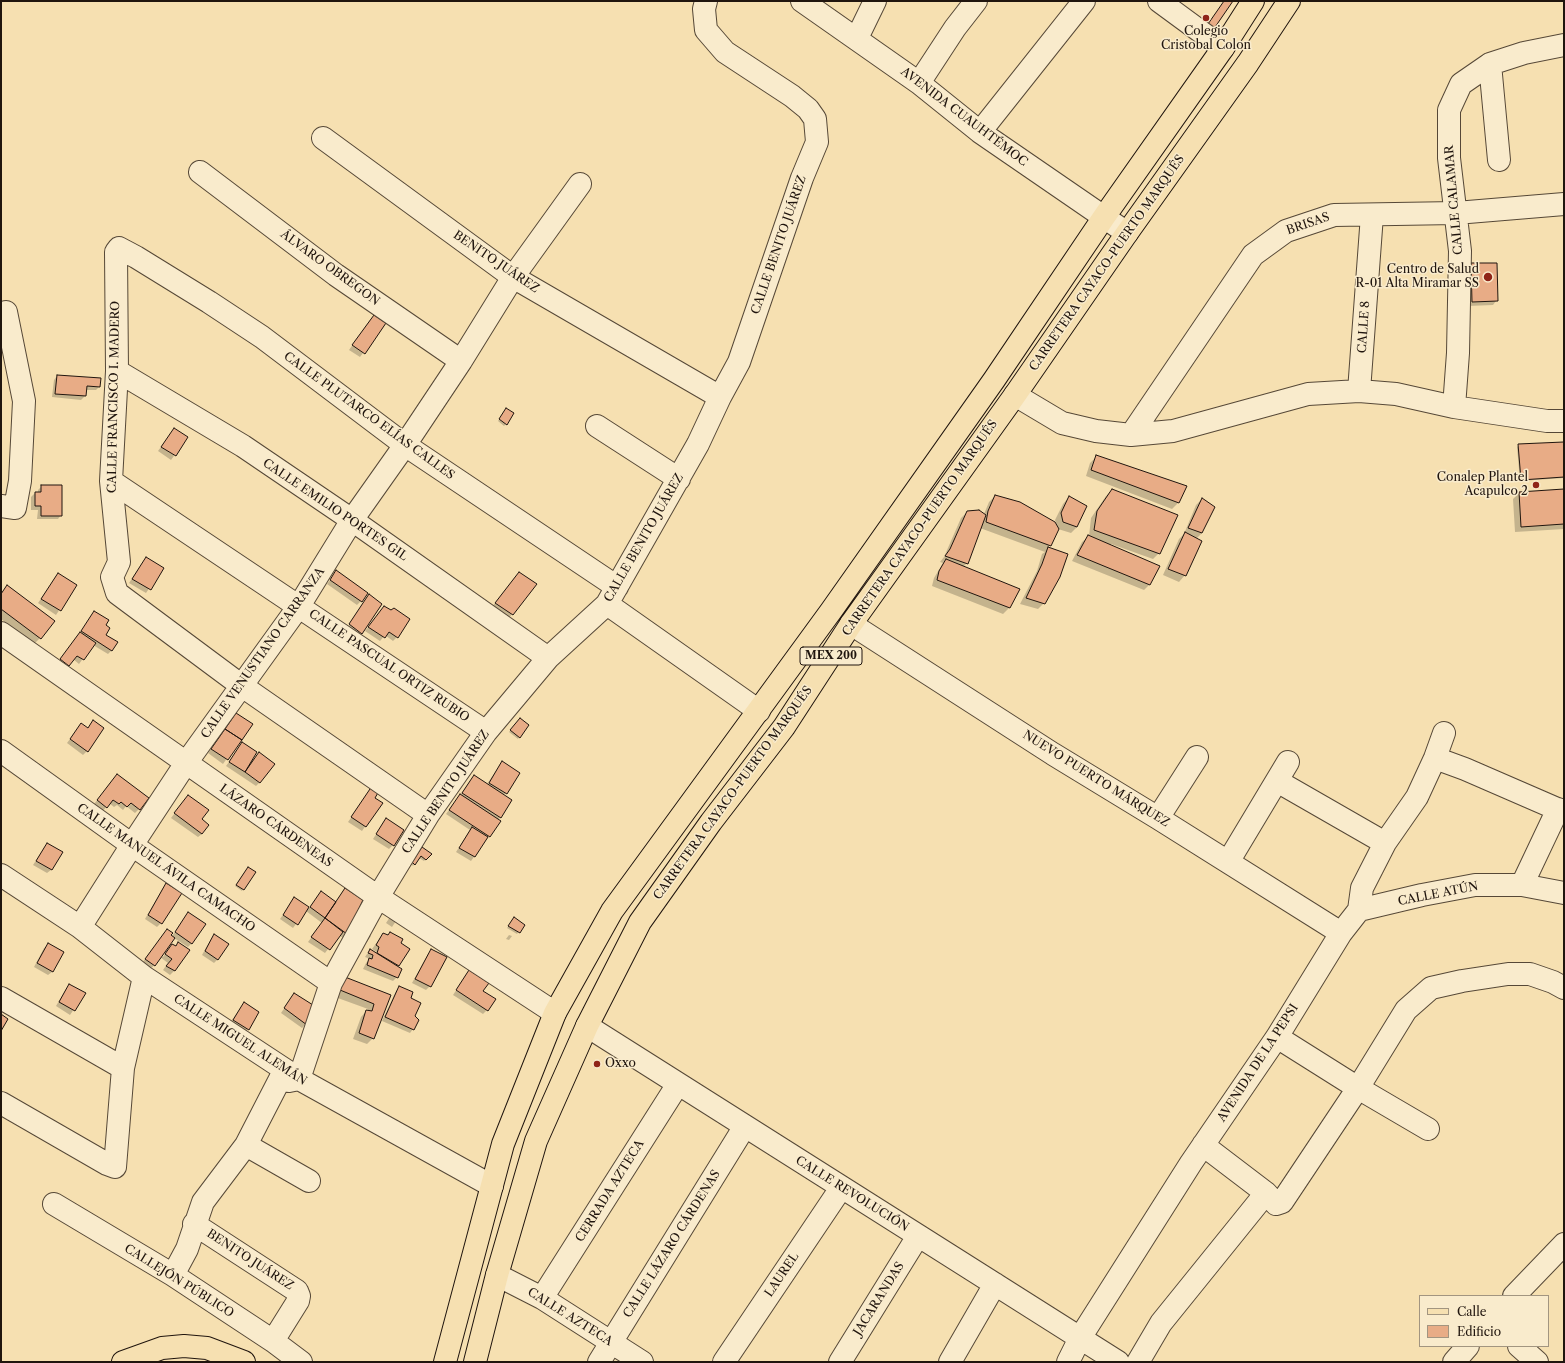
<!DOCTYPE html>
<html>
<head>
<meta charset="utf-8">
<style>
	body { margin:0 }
	#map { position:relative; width:1565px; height:1363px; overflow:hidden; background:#f6e0b1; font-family:"Libre Caslon Text",serif }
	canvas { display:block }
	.frame { position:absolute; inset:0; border:2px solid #20150e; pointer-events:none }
	.legend { position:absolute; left:1419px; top:1295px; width:130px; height:52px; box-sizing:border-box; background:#f9ebcc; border:1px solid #a29580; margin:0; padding:5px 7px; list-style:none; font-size:12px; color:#20150e }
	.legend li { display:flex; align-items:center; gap:8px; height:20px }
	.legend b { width:20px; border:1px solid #a29580 }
</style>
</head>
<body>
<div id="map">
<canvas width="1565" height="1363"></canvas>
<div class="frame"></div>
<ul class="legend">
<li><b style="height:5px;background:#f6e0b1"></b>Calle</li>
<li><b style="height:11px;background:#e8ac86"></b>Edificio</li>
</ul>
</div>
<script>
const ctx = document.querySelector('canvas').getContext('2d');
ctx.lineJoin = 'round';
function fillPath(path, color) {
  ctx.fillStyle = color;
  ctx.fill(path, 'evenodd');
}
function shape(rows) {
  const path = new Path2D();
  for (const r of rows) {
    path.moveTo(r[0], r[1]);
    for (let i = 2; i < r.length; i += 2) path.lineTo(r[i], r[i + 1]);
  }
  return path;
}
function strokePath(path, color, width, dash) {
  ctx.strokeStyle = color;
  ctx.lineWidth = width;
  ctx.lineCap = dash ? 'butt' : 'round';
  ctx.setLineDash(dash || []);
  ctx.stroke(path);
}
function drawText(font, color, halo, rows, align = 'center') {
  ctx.font = font + ' "Libre Caslon Text",serif';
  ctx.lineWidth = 3;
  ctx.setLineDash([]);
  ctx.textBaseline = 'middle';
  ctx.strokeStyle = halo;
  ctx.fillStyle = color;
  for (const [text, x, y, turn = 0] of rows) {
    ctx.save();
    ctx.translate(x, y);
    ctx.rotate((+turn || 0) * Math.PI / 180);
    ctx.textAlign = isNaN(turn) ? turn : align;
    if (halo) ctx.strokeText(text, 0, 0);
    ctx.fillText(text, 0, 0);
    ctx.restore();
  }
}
fillPath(shape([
	[1471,264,1496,301,1493,305,1468,306,1467,268],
	[370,320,385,324,360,357,349,350],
	[57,376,99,387,96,390,85,390,85,396,81,400,52,397,54,380],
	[505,410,506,424,504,426,498,421],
	[174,429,187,438,171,460,158,451],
	[1564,443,1564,478,1520,481,1517,447,1519,445],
	[1096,457,1178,503,1172,509,1086,476,1090,463],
	[42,486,61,515,58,519,37,519,38,510,31,510,31,497,35,493,38,493,38,490],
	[1112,490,1159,553,1153,559,1111,544,1111,546,1150,584,1144,590,1072,561,1082,542,1089,536,1091,518,1106,496],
	[1564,490,1564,529,1515,532,1513,499,1519,493],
	[995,496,1056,524,1055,520,1063,504,1069,497,1077,527,1071,533,1058,529,1048,548,1067,555,1044,603,1038,609,1020,604,1037,571,1042,554,1045,552,980,528,967,563,963,567,1019,589,1009,608,1003,614,932,586,934,578,943,563,940,562,944,557,961,518,967,512,984,514,989,502],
	[1202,499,1202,533,1196,539,1185,575,1179,582,1163,575,1179,539,1184,534,1196,505],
	[146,558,163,568,146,593,129,583],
	[336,572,361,601,357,605,327,584],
	[58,574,76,585,56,615,38,603],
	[515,577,512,614,509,618,492,607],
	[7,587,40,638,34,644,1,619,1,593],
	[369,596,361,633,358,637,346,629],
	[95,612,104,626,105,635,112,650,108,654,93,645,79,664,73,659,64,669,57,664],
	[381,612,397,637,393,641,385,635,380,641,365,631],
	[236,714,251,724,223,764,208,753],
	[520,719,519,737,518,739,509,732],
	[81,724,87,729,87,751,83,755,67,743],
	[242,744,253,760,259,754,260,782,256,786,226,766],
	[502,762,506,793,504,795,500,817,489,836,471,861,456,852,470,830,446,814,474,776,487,784],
	[114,779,139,809,135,813,126,806,123,810,117,805,114,807,109,803,103,811,94,804],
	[372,788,374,798,381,803,362,831,348,822],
	[185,800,201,820,202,834,198,837,171,818],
	[386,819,393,845,389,849,373,839],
	[47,844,51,870,47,873,33,865],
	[420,850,430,854,424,861,419,858,413,866,411,864],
	[246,870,243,889,242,891,235,886],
	[166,885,161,923,157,927,145,919,163,888],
	[345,889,346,934,343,938,339,935,325,953,308,942,322,923,306,911,293,928,280,919,294,899,309,908,321,892,335,903],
	[188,913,192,943,188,947,174,938,161,956,163,957,168,949,175,947,189,950,174,971,170,975,163,970,168,963,160,957,151,969,142,963,164,934,172,936],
	[390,917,396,921,392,927,386,923],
	[513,920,524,925,517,934,507,928],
	[369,934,371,936,367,942,364,941],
	[383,934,409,949,397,967,397,977,393,981,363,969,366,963,370,959,365,957,367,954,371,950,377,954,378,953,372,949],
	[214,935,218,959,214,963,202,955,211,939],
	[509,935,512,936,509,940,506,939],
	[48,945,63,953,52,972,48,975,34,967,44,948],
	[432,950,430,986,426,990,412,983,428,954],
	[469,971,487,1010,483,1014,453,995],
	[340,984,390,996,373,1038,367,1044,353,1039,361,1017,368,1009,335,997],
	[69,985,84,994,70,1015,56,1006,66,989],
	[400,987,409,999,414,1016,413,1029,410,1033,382,1021,396,991],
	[294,994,306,1024,302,1028,281,1013],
	[244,1003,248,1029,245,1033,229,1024]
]), '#0003');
const building = shape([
	[1172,1,1233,1,1211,33,1172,1],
	[1179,1,1224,1,1208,24,1177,3,1179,1],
	[1471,263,1497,263,1498,301,1472,302,1471,263],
	[374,315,386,323,365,354,352,345,374,315],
	[57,375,101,378,100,387,87,386,86,396,55,394,57,375],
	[506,408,514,413,507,425,499,419,506,408],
	[174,428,188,437,176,456,161,447,174,428],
	[1564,442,1564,477,1521,480,1518,444,1564,442],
	[1096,455,1187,486,1179,503,1091,470,1096,455],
	[41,485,62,485,62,516,41,516,41,506,35,506,35,492,41,492,41,485],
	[1112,489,1178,515,1160,554,1094,530,1097,511,1112,489],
	[1564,489,1564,524,1521,527,1519,492,1564,489],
	[995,495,1020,502,1055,522,1059,529,1051,546,986,522,988,511,995,495],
	[1069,496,1087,506,1077,527,1063,522,1061,513,1069,496],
	[1202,498,1215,507,1202,533,1188,528,1202,498],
	[979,510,986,515,968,564,945,556,950,549,967,511,979,510],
	[1185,532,1202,541,1186,576,1168,569,1185,532],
	[1088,535,1160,566,1150,585,1077,555,1088,535],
	[1048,547,1068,554,1060,577,1045,604,1026,598,1042,564,1048,547],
	[146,557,164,568,151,590,132,579,146,557],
	[946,559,1020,589,1010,608,937,580,939,571,946,559],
	[336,570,368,593,362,602,330,580,336,570],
	[519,572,537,584,513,615,495,603,519,572],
	[58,573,77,585,61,611,41,599,58,573],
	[7,585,55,621,41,639,1,609,1,594,7,585],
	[369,594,382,604,362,634,349,624,369,594],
	[384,606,391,610,394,608,410,619,398,638,389,632,385,638,368,627,384,606],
	[94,611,109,620,106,625,110,628,106,635,118,642,112,651,81,631,94,611],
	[80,632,96,643,84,660,77,656,69,666,60,659,80,632],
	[236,713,253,724,242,740,225,729,236,713],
	[520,718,529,725,520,738,510,730,520,718],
	[93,720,104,728,88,752,70,739,81,723,88,728,93,720],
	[225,729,242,740,228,760,211,749,225,729],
	[242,742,257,752,245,772,229,762,242,742],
	[259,752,275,764,260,783,245,772,259,752],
	[502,761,520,773,507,794,489,783,502,761],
	[117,774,149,798,140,810,131,803,127,807,121,802,119,804,113,800,107,808,97,800,117,774],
	[474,775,512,800,501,818,462,793,474,775],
	[372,786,379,791,375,798,383,803,366,827,351,817,372,786],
	[460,794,501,821,490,837,449,810,460,794],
	[188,795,209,810,202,819,209,825,202,834,174,813,188,795],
	[386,818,404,830,394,846,376,834,386,818],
	[472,827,488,837,475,857,459,848,472,827],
	[47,843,63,852,52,870,36,861,47,843],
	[422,847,432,854,426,860,421,856,415,865,412,862,422,847],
	[248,867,256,872,244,890,236,885,248,867],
	[166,883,182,893,162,924,148,915,166,883],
	[345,888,363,900,347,934,325,918,345,888],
	[321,891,336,902,325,918,310,907,321,891],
	[294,897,309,907,298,925,283,915,294,897],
	[188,912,206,924,192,944,175,932,188,912],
	[514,917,525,925,520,933,508,926,514,917],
	[325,918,343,932,330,950,311,937,325,918],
	[167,929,173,933,171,935,175,938,155,966,145,959,167,929],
	[390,932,403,939,401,943,410,949,399,966,377,953,379,947,376,945,383,933,388,935,390,932],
	[214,934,229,944,218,960,205,951,214,934],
	[178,942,190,950,175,971,166,966,172,959,165,954,172,944,176,946,178,942],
	[48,943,64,952,53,972,37,963,48,943],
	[370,949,402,969,398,978,367,965,369,958,372,959,373,955,368,953,370,949],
	[431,949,447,957,431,987,415,979,431,949],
	[469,970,489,983,483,991,496,999,488,1011,456,990,469,970],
	[345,977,391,995,374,1039,359,1033,366,1010,372,1011,374,1004,340,990,345,977],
	[69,984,86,993,75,1011,59,1002,69,984],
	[399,986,413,992,411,998,421,1003,415,1016,419,1020,414,1030,385,1017,399,986],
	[294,993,313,1005,307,1025,284,1008,294,993],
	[244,1002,259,1012,249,1030,233,1020,244,1002],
	[1,1014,8,1019,1,1031,1,1014]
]);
fillPath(building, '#e8ac86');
strokePath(building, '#20150e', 1);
const minor = shape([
	[802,1,919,83,980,132,1127,233],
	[1159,1,1223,48],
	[857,38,875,1],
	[1490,64,1499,160],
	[919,83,955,28,976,1],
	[980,132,1084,1],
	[323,138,513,277,720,397],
	[200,172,336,275,461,361],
	[117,371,243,446,352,520,548,658],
	[1359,391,1372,215],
	[1015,395,1062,423,1096,431,1131,435,1173,431,1308,394,1359,391,1396,394,1454,407,1547,421,1564,421],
	[1454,407,1458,353,1460,251,1449,158,1449,110,1461,84,1490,64,1524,53,1564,45],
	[597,426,679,479],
	[1131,435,1253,255,1286,231,1334,215,1456,213,1564,204],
	[111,481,486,732],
	[1,506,15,508,20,481,24,401,6,312],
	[607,604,759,711],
	[851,624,1053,754,1158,818,1341,933],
	[1,633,378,897,555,1013],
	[1,751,132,845,331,983],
	[1435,758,1465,769,1564,812],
	[1277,781,1385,843],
	[428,815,242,686,117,593,112,577,119,562,111,481,117,371,116,252,119,248,136,257,209,302,262,337,405,445,617,587],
	[1158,818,1197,757],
	[1228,862,1288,762],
	[1,875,80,927,144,977,299,1079,492,1186],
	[1522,885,1558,809],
	[1359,910,1422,895,1475,885,1522,885,1564,893],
	[80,927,132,845,186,763,299,606,352,520,405,445,461,361,513,277,580,184],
	[1,998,123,1068],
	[587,1026,1118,1362],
	[1277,1037,1358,1088,1428,1129],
	[1,1103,107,1164,115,1167,123,1068,144,977],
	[246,1145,309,1181],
	[1266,1193,1276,1204,1282,1202,1358,1088,1406,1010,1431,988,1462,981,1508,974,1530,974,1553,982,1564,988],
	[54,1204,173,1275,273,1341,301,1362],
	[194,1224,297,1291,299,1296,298,1301,273,1341],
	[173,1275,187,1249,203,1202,246,1145,281,1077,289,1081,299,1079,331,983,378,897,428,815,486,732,548,658,607,604,698,444,720,397,739,362,802,178,817,142,815,119,808,109,792,96,725,52,706,30,704,9,706,1],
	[497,1275,542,1298,642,1362],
	[1514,1296,1564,1244],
	[542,1298,678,1084],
	[1519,1346,1537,1362],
	[599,1362,745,1126],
	[724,1362,841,1188],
	[840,1362,918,1236],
	[950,1362,995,1284],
	[1068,1362,1080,1338,1191,1163,1277,1037,1341,933,1359,910,1362,888,1385,843,1417,797,1435,758,1444,733],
	[1138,1362,1161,1323,1266,1193,1203,1145],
	[1454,1362,1468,1346]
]);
const major = shape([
	[445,1362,503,1144,555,1013,612,911,831,611,994,380,1104,217,1223,48,1253,1],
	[475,1362,497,1275,536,1141,587,1026,640,922,711,822,784,727,851,624,1015,395,1127,233,1248,63,1289,1]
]);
const highway = shape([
	[123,1362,162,1348,184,1346,207,1348,244,1362]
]);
strokePath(minor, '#564837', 24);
strokePath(major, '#20150e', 24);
strokePath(highway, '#20150e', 24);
strokePath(minor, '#f9ebcc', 22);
strokePath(major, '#f6e0b1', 22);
strokePath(highway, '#f6e0b1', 22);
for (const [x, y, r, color] of [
	[1206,18,4,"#8f2418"],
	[1488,277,5,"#8f2418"],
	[1536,485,4,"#8f2418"],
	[597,1064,4,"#8f2418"]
]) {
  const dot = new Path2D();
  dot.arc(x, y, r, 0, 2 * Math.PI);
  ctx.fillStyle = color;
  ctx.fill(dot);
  strokePath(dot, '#f9ebcc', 1.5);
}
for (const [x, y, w] of [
	[831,656,62]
]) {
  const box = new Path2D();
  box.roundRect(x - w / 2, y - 9, w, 18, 3);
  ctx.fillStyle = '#f9ebcc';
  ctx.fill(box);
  strokePath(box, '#20150e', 1);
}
drawText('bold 11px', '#20150e', null, [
	["MEX 200",831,656]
]);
drawText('12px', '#20150e', '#f9ebcc', [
	["Colegio",1206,32,"center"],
	["Cristobal Colon",1206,46,"center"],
	["Centro de Salud",1479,270],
	["R-01 Alta Miramar SS",1479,284],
	["Conalep Plantel",1528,478],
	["Acapulco 2",1528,492],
	["Oxxo",605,1064,"left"]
], 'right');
drawText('12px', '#20150e', '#f9ebcc', [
	["AVENIDA CUAUHTÉMOC",964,117,37],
	["CALLE CALAMAR",1454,200,-95],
	["BRISAS",1308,224,-19],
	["CALLE BENITO JUÁREZ",779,245,-71],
	["BENITO JUÁREZ",496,262,34],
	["CARRETERA CAYACO-PUERTO MARQUÉS",1107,263,-55],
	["ÁLVARO OBREGON",330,268,36],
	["CALLE 8",1364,327,-86],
	["CALLE FRANCISCO I. MADERO",114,397,-89],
	["CALLE PLUTARCO ELÍAS CALLES",369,416,36],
	["CALLE EMILIO PORTES GIL",335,510,34],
	["CARRETERA CAYACO-PUERTO MARQUÉS",920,528,-55],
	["CALLE BENITO JUÁREZ",644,538,-60],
	["CALLE VENUSTIANO CARRANZA",263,653,-55],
	["CALLE PASCUAL ORTIZ RUBIO",389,666,34],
	["NUEVO PUERTO MÁRQUEZ",1096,779,32],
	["CALLE BENITO JUÁREZ",446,792,-56],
	["CARRETERA CAYACO-PUERTO MARQUÉS",733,793,-54],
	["LÁZARO CÁRDENEAS",276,826,35],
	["CALLE MANUEL ÁVILA CAMACHO",166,868,35],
	["CALLE ATÚN",1438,894,-11],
	["CALLE MIGUEL ALEMÁN",240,1040,33],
	["AVENIDA DE LA PEPSI",1258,1063,-57],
	["CERRADA AZTECA",610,1191,-58],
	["CALLE REVOLUCIÓN",852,1194,32],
	["CALLE LÁZARO CÁRDENAS",672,1244,-58],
	["BENITO JUÁREZ",250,1260,33],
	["LAUREL",782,1275,-56],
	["CALLEJÓN PÚBLICO",179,1281,32],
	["JACARANDAS",879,1299,-58],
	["CALLE AZTECA",570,1317,32]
]);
</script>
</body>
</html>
